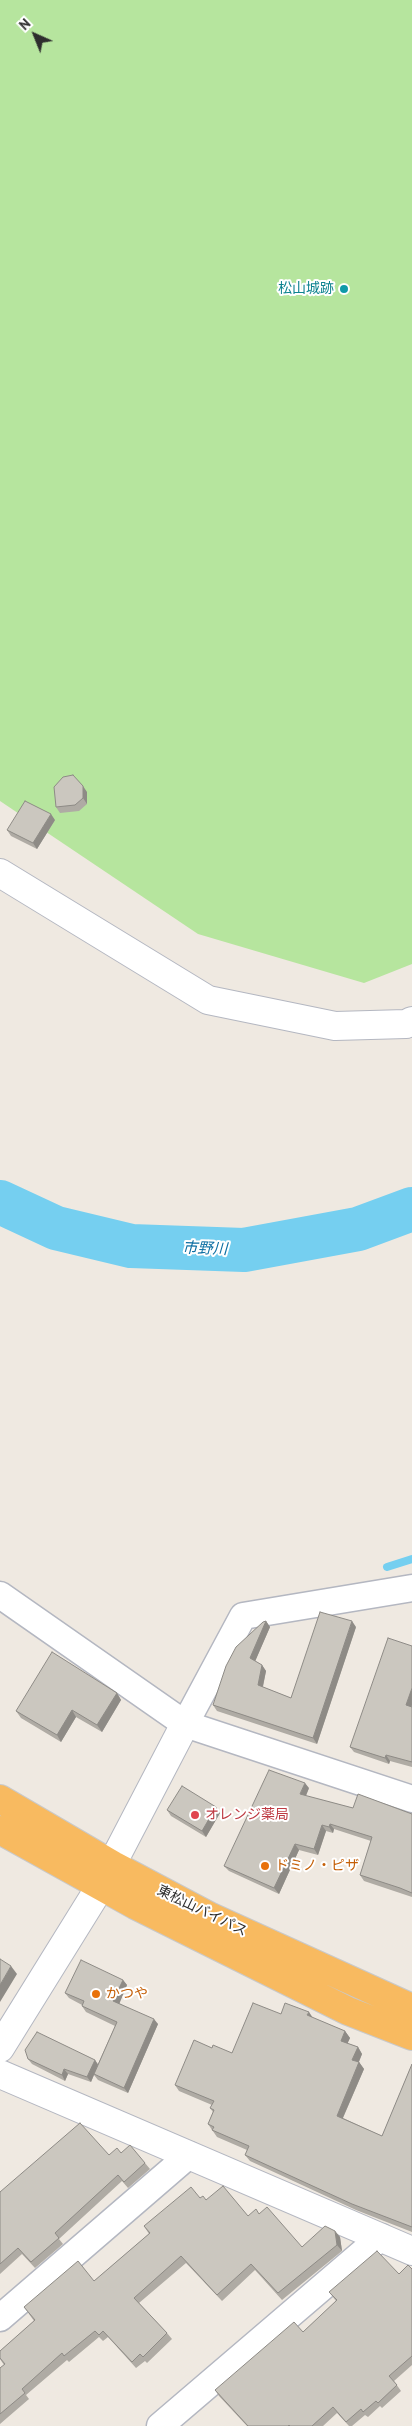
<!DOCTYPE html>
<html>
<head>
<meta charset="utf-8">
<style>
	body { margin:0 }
	#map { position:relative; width:412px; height:2426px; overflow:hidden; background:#efe9e1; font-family:"PT Sans",sans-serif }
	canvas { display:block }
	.north { position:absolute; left:10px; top:10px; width:50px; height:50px; -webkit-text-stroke:4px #fff; paint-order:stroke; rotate:316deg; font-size:14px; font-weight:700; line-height:20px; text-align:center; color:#2e2e2e }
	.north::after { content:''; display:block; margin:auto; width:18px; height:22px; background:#2e2e2e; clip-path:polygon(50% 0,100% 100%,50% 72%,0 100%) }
</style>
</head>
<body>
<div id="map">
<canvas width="412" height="2426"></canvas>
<div class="north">N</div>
</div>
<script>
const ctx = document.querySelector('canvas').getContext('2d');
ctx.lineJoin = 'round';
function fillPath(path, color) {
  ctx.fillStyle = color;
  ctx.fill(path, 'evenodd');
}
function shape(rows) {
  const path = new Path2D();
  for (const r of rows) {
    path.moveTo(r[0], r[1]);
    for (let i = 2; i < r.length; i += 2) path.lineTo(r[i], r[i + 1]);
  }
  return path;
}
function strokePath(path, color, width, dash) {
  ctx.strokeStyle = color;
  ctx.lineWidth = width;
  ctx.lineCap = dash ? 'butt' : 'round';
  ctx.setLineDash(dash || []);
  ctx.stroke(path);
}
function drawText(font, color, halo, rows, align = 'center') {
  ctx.font = font + ' "PT Sans","Noto Sans JP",sans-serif';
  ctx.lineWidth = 4;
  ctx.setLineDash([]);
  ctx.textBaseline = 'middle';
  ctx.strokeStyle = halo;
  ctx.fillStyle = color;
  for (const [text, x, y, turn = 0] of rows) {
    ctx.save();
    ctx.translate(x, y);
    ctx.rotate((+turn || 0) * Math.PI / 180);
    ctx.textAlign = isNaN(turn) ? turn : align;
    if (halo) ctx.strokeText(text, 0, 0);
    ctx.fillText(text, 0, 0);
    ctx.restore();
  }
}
fillPath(shape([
	[0,0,412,0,412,964,364,983,198,934,0,801]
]), '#b6e59e');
strokePath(shape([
	[387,1567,412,1559]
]), '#75cff0', 8);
strokePath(shape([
	[0,1202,56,1228,131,1246,244,1250,358,1229,412,1209]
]), '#75cff0', 44);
const minor = shape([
	[0,1595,185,1724,412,1799],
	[185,1724,243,1616,412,1588],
	[0,2318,189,2155],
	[160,2426,381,2237]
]);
const tertiary = shape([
	[0,873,208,1000,335,1026,406,1024,412,1021],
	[0,2048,100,1887,185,1724],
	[0,2074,412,2251]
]);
const trunk = shape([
	[0,1799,113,1865,211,1917,412,2008],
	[0,1830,135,1905,348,2011,412,2036]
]);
strokePath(minor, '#b4b7c1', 29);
strokePath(tertiary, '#b4b7c1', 30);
strokePath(trunk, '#c9c9c9', 30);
strokePath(minor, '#fff', 26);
strokePath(tertiary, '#fff', 28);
strokePath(trunk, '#f8ba60', 28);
fillPath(shape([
	[87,792,87,804,79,811,60,813,56,807],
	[55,820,37,849,11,836,7,830],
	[266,1621,270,1627,255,1661,262,1665,266,1671,263,1687,291,1698,356,1627,317,1744,217,1711,213,1705],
	[412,1646,412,1767,390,1761,389,1764,354,1752,350,1747],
	[117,1693,121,1700,102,1732,76,1717,61,1742,21,1718,16,1711],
	[309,1788,306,1796,353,1808,412,1814,412,1897,364,1881,360,1875,371,1841,334,1829,333,1833,326,1831,318,1855,299,1850,279,1894,229,1871,224,1866],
	[167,1810,220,1813,206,1837,171,1816],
	[123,1980,127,1985,119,2003,158,2024,128,2093,98,2080,94,2075,91,2082,68,2074,65,2081,32,2064,28,2059,95,2060,98,2064,115,2026,86,2012,82,2006,82,2005,69,1998,65,1993],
	[281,2014,313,2018,345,2031,350,2038,347,2043,358,2047,362,2054,359,2062,364,2069,343,2118,382,2136,412,2064,412,2232,356,2210,250,2161,245,2155,247,2150,217,2137,208,2124,213,2112,210,2108,212,2105,179,2091,175,2085,212,2048,232,2053],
	[121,2153,145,2163,150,2169,128,2188,122,2181,59,2239,63,2244,35,2268,22,2254,0,2274,0,2192,109,2155],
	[200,2198,248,2216,259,2214,302,2247,335,2231,340,2237,342,2251,282,2300,255,2270,222,2301,186,2263,139,2303,167,2333,172,2339,147,2363,145,2361,136,2368,108,2337,103,2341,99,2337,69,2362,67,2360,26,2395,29,2399,0,2424,0,2368,4,2365,0,2359,0,2351,34,2321,24,2307,94,2281,149,2234,144,2226],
	[412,2269,412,2365,394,2381,401,2391,382,2408,380,2406,368,2417,365,2415,352,2426,349,2426,337,2413,323,2426,247,2426,219,2396,215,2390,303,2332,336,2301,329,2292,399,2274]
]), '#afaba4');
fillPath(shape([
	[83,786,87,792,87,804,83,798],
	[51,814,55,820,37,849,33,843],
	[266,1621,270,1627,254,1664,250,1658],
	[352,1621,356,1627,317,1744,313,1738],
	[262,1665,266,1671,262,1690,258,1685],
	[412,1688,412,1705,410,1711,406,1705],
	[117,1693,121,1700,102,1732,97,1725],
	[72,1710,76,1717,61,1742,57,1735],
	[386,1755,390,1761,389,1764,385,1758],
	[305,1783,309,1788,304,1800,300,1794],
	[216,1807,220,1813,206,1837,202,1831],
	[330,1824,334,1829,333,1833,329,1827],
	[322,1825,326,1831,318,1855,314,1849],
	[295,1844,299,1850,279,1894,274,1888],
	[11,1966,17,1974,0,2002,0,1985],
	[123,1980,127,1985,118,2007,113,2001],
	[309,2012,313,2018,307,2015],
	[154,2019,158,2024,128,2093,124,2088],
	[345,2031,350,2038,346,2047,341,2041],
	[358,2047,362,2054,357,2066,352,2060],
	[95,2060,98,2065,91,2082,87,2077],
	[359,2062,364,2069,341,2122,337,2116],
	[64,2069,68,2074,65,2081,62,2075],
	[335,2231,340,2237,342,2251,337,2245]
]), '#8e8b86');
const building = shape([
	[73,775,83,786,83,798,75,805,56,807,54,787,63,777,73,775],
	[25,801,51,814,33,843,7,830,25,801],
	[320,1612,352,1621,313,1738,213,1705,226,1666,236,1647,263,1622,266,1621,250,1658,262,1665,258,1685,291,1698,320,1612],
	[388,1638,412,1646,412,1688,406,1705,412,1707,412,1762,386,1755,385,1758,350,1747,388,1638],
	[52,1652,117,1693,97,1725,72,1710,57,1735,16,1711,52,1652],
	[269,1770,305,1783,300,1794,353,1808,358,1794,412,1814,412,1893,400,1888,360,1875,372,1837,330,1824,329,1827,322,1825,314,1849,295,1844,274,1888,224,1866,269,1770],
	[182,1786,216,1807,202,1831,167,1810,182,1786],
	[0,1959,11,1966,0,1985,0,1959],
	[81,1960,123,1980,113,2001,154,2019,124,2088,94,2074,117,2022,82,2006,84,2001,65,1993,81,1960],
	[253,2003,281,2014,285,2003,309,2012,307,2015,345,2031,341,2041,358,2047,352,2060,359,2062,337,2116,382,2136,412,2064,412,2227,352,2204,245,2155,249,2146,212,2130,214,2127,208,2124,214,2110,210,2108,214,2101,175,2085,194,2040,212,2048,213,2045,232,2053,253,2003],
	[37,2032,95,2060,87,2077,64,2069,62,2075,28,2059,25,2050,37,2032],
	[80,2123,109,2155,117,2148,121,2153,130,2145,145,2163,124,2182,118,2175,55,2233,59,2238,31,2262,18,2248,0,2264,0,2192,80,2123],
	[223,2186,248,2216,256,2209,259,2214,267,2207,302,2247,325,2226,335,2231,337,2245,278,2293,251,2264,217,2295,181,2256,134,2298,167,2333,143,2357,140,2354,132,2362,103,2331,99,2335,95,2331,64,2356,62,2353,22,2389,25,2393,0,2414,0,2368,5,2364,0,2358,0,2351,35,2320,24,2307,78,2261,94,2281,150,2233,144,2226,191,2187,200,2198,203,2196,206,2200,223,2186],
	[377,2251,399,2274,408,2265,412,2269,412,2356,389,2376,397,2385,378,2403,376,2401,363,2412,361,2409,346,2422,333,2407,312,2426,290,2426,289,2425,288,2426,248,2426,215,2390,294,2322,303,2332,337,2300,329,2292,377,2251]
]);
fillPath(building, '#cbc7bf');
strokePath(building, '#8e8b86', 1);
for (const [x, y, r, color] of [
	[344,289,5,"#0f9aa8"],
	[195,1815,5,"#e0444e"],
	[265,1866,5,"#e8710a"],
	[96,1994,5,"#e8710a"]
]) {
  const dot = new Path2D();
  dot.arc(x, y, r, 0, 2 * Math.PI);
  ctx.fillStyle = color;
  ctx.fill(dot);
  strokePath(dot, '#fff', 2);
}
drawText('14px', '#0d838f', '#fff', [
	["松山城跡",334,289]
], 'right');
drawText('14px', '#be3a42', '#fff', [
	["オレンジ薬局",205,1815]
], 'left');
drawText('14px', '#c56008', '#fff', [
	["ドミノ・ピザ",275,1866],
	["かつや",106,1994]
], 'left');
drawText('14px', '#2e2e2e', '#fff', [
	["東松山バイパス",202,1911,26]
]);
drawText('italic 15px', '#0d6fa3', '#fff', [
	["市野川",205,1249,2]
]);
</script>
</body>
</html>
